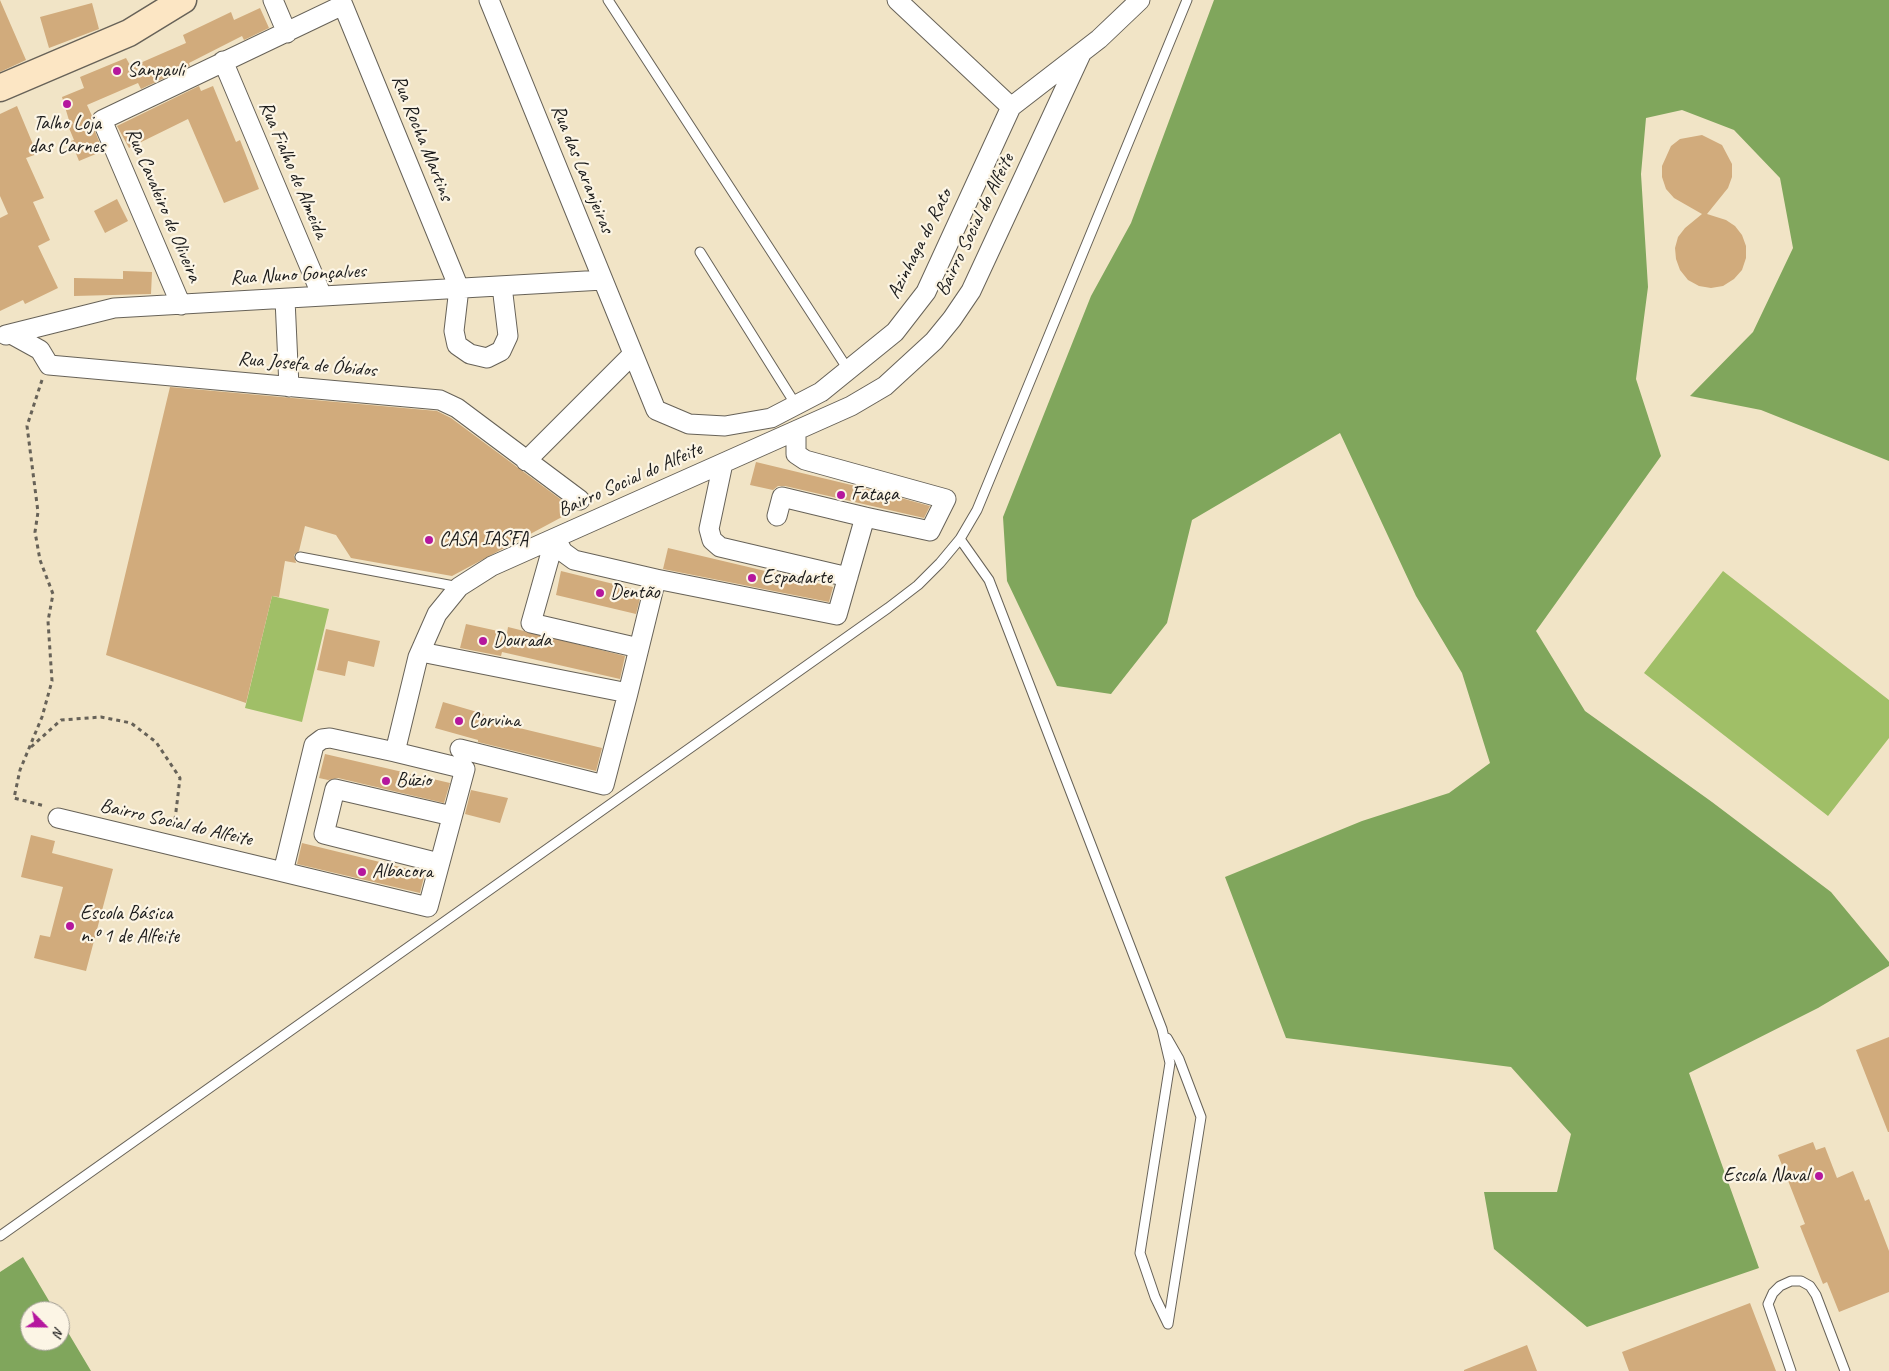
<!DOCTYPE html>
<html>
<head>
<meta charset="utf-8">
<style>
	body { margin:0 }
	#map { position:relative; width:1889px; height:1371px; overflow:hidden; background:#f1e4c6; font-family:Caveat,sans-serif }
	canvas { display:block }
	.north { position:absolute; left:20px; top:1301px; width:50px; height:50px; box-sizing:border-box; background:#fcf5e5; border:1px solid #a29e95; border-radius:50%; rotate:113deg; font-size:14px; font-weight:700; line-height:20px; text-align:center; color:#1c1c1c }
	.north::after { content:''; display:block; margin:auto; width:18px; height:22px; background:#b5179e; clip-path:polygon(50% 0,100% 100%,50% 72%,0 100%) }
</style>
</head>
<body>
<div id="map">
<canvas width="1889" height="1371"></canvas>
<div class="north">N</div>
</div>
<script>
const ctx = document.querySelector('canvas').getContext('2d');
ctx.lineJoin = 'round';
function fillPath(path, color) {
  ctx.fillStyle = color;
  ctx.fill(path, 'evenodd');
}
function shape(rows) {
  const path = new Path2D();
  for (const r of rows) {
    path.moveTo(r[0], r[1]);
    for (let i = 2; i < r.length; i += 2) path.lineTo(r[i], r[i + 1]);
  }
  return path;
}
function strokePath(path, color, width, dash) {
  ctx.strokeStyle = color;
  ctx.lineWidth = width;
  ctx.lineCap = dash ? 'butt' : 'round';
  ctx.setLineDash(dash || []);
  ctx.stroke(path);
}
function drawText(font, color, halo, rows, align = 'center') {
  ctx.font = font + ' Caveat,sans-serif';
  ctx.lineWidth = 4.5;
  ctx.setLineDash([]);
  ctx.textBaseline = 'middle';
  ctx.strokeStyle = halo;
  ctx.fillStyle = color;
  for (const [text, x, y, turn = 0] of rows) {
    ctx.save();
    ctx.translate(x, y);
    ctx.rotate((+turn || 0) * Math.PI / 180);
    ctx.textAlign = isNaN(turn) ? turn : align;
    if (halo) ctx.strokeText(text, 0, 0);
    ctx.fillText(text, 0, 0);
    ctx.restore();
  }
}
fillPath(shape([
	[1723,571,1889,700,1889,738,1828,816,1644,673],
	[272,596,329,609,302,722,245,708]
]), '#a0bf67');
fillPath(shape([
	[1214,0,1889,0,1889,461,1761,410,1690,396,1753,332,1793,248,1780,178,1734,130,1682,110,1646,118,1641,174,1648,287,1636,379,1661,456,1536,631,1585,711,1712,802,1831,892,1889,962,1889,966,1818,1008,1689,1073,1759,1268,1587,1327,1494,1249,1484,1192,1557,1192,1571,1134,1511,1067,1286,1038,1225,877,1362,821,1449,793,1490,763,1462,673,1416,596,1340,433,1192,520,1167,623,1111,694,1057,686,1007,581,1003,517,1091,296,1131,223],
	[23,1257,55,1311,30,1311,30,1341,60,1341,60,1319,91,1371,0,1371,0,1272]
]), '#80a65c');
fillPath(shape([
	[0,0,26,60,0,72],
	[92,3,99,29,49,48,40,17],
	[260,8,269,28,244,40,242,36,189,63,190,66,141,89,138,83,87,105,92,116,92,124,103,151,79,161,71,141,74,140,69,128,71,127,62,97,84,88,80,77,126,58,131,67,186,43,183,35,231,12,234,20],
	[199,86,201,91,213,86,236,142,240,140,259,189,224,203,188,119,129,148,117,126],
	[17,106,37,154,26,158,44,198,33,202,50,240,38,246,58,288,25,304,23,300,0,311,0,218,8,214,0,196,0,114],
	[1702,135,1722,145,1732,164,1732,177,1728,188,1707,214,1726,220,1735,226,1742,235,1746,246,1746,258,1742,270,1734,279,1723,286,1711,288,1699,286,1688,280,1680,270,1676,259,1675,248,1678,237,1685,228,1702,214,1674,198,1666,189,1662,177,1662,166,1671,146,1680,139],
	[117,199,128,221,105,233,94,211],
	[123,271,152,272,151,294,74,296,74,278,123,279],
	[170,387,437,411,451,418,575,510,452,576,351,558,336,535,305,526,299,551,294,555,296,563,285,561,279,597,272,596,246,703,106,655],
	[756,462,868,489,930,506,924,518,785,486,778,486,773,490,750,485],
	[668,548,833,587,829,602,663,569],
	[561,571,642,591,636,614,556,595],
	[466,624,507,633,508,627,625,656,620,679,502,652,501,656,460,648],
	[326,629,380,641,374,667,348,661,345,676,317,670],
	[443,702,484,714,482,719,602,748,596,771,478,742,478,740,435,728],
	[325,754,450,783,444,803,338,778,328,780,319,778],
	[471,790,508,798,500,823,465,814],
	[31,835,55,841,52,853,113,869,86,971,34,958,40,935,50,937,63,887,21,877],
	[302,843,425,873,420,893,297,864],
	[1889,1037,1889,1132,1888,1132,1856,1050],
	[1813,1142,1816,1150,1825,1147,1837,1178,1853,1171,1865,1201,1869,1199,1889,1251,1889,1292,1839,1312,1827,1282,1823,1284,1800,1226,1805,1224,1778,1155],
	[1750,1303,1776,1371,1629,1371,1622,1352],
	[1527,1345,1537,1371,1464,1371,1464,1370]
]), '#d1ab7c');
const lane = shape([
	[608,0,849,371],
	[700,252,796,405],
	[960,539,989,580,1162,1029,1170,1063,1140,1253,1155,1297,1168,1324],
	[300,557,459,587],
	[1167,1038,1179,1059,1201,1117,1168,1324],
	[0,1236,888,608,918,585,940,563,960,539,977,510,1187,0],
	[1791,1371,1768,1304,1773,1293,1780,1286,1791,1281,1801,1281,1810,1286,1816,1295,1845,1371]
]);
const street = shape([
	[273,0,287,33],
	[489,0,656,410,689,424,725,426,771,418,821,392,895,332,926,292,1011,107,1099,39,1140,0],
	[897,0,1011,107],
	[223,61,322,296],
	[285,299,289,387],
	[181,305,102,120,343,5,459,288,454,331,457,345,470,354,487,358,501,351,508,336,502,286],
	[11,334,40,350,49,365,440,400,457,408,580,500],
	[6,335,114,308,603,280],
	[796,431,796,454,805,460,946,499,930,531,865,517],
	[526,461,633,354],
	[723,463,709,529,712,540,720,547,848,577],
	[555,538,531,623,639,648],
	[656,579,837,615,865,517,782,497,777,516],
	[421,652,628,693,656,579,574,560,563,552,555,538],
	[460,749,604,785,628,693],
	[58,818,283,872,314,745,322,739,330,738,395,752,418,657,437,614,459,587,492,566,851,406,885,386,934,341,952,319,971,291,1081,54],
	[439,863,324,834,335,789,452,816],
	[283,872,428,907,465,769,395,752]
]);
const secondary = shape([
	[0,88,129,33,183,0]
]);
strokePath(lane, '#676258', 11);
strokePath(street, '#676258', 21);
strokePath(secondary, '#676258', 29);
strokePath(shape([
	[42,380,27,426,38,512,35,532,40,560,53,594,48,621,52,681,42,717,20,770,14,798,45,806],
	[31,747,61,720,101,717,131,723,156,742,180,778,174,828]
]), '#676258', 3, [4, 4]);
strokePath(lane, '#fff', 9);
strokePath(street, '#fff', 19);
strokePath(secondary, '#fce6c4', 26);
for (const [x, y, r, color] of [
	[117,71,5,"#b5179e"],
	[67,104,5,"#b5179e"],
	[841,495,5,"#b5179e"],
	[429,540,5,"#b5179e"],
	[752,578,5,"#b5179e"],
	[600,593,5,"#b5179e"],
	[483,641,5,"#b5179e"],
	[459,721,5,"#b5179e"],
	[386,781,5,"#b5179e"],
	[362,872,5,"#b5179e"],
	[70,926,5,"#b5179e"],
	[1819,1176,5,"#b5179e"]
]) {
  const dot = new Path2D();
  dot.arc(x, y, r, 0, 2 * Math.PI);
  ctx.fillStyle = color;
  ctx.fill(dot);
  strokePath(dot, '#fcf5e5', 2);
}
drawText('20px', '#1c1c1c', '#fcf5e5', [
	["Sanpauli",127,71],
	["Talho Loja",67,124,"center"],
	["das Carnes",67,147,"center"],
	["Fataça",851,495],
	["CASA IASFA",439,540],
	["Espadarte",762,578],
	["Dentão",610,593],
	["Dourada",493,641],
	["Corvina",469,721],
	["Búzio",396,781],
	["Albacora",372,872],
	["Escola Básica",80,914],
	["n.º 1 de Alfeite",80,937],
	["Escola Naval",1809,1176,"right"]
], 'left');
drawText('20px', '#1c1c1c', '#fcf5e5', [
	["Rua Rocha Martins",422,138,68],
	["Rua das Laranjeiras",582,169,68],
	["Rua Fialho de Almeida",293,170,67],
	["Rua Cavaleiro de Oliveira",163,205,67],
	["Bairro Social do Alfeite",975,225,-64],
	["Azinhaga do Rato",920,244,-63],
	["Rua Nuno Gonçalves",298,275,-3],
	["Rua Josefa de Óbidos",307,365,5],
	["Bairro Social do Alfeite",630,480,-24],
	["Bairro Social do Alfeite",176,823,13]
]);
</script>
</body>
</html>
